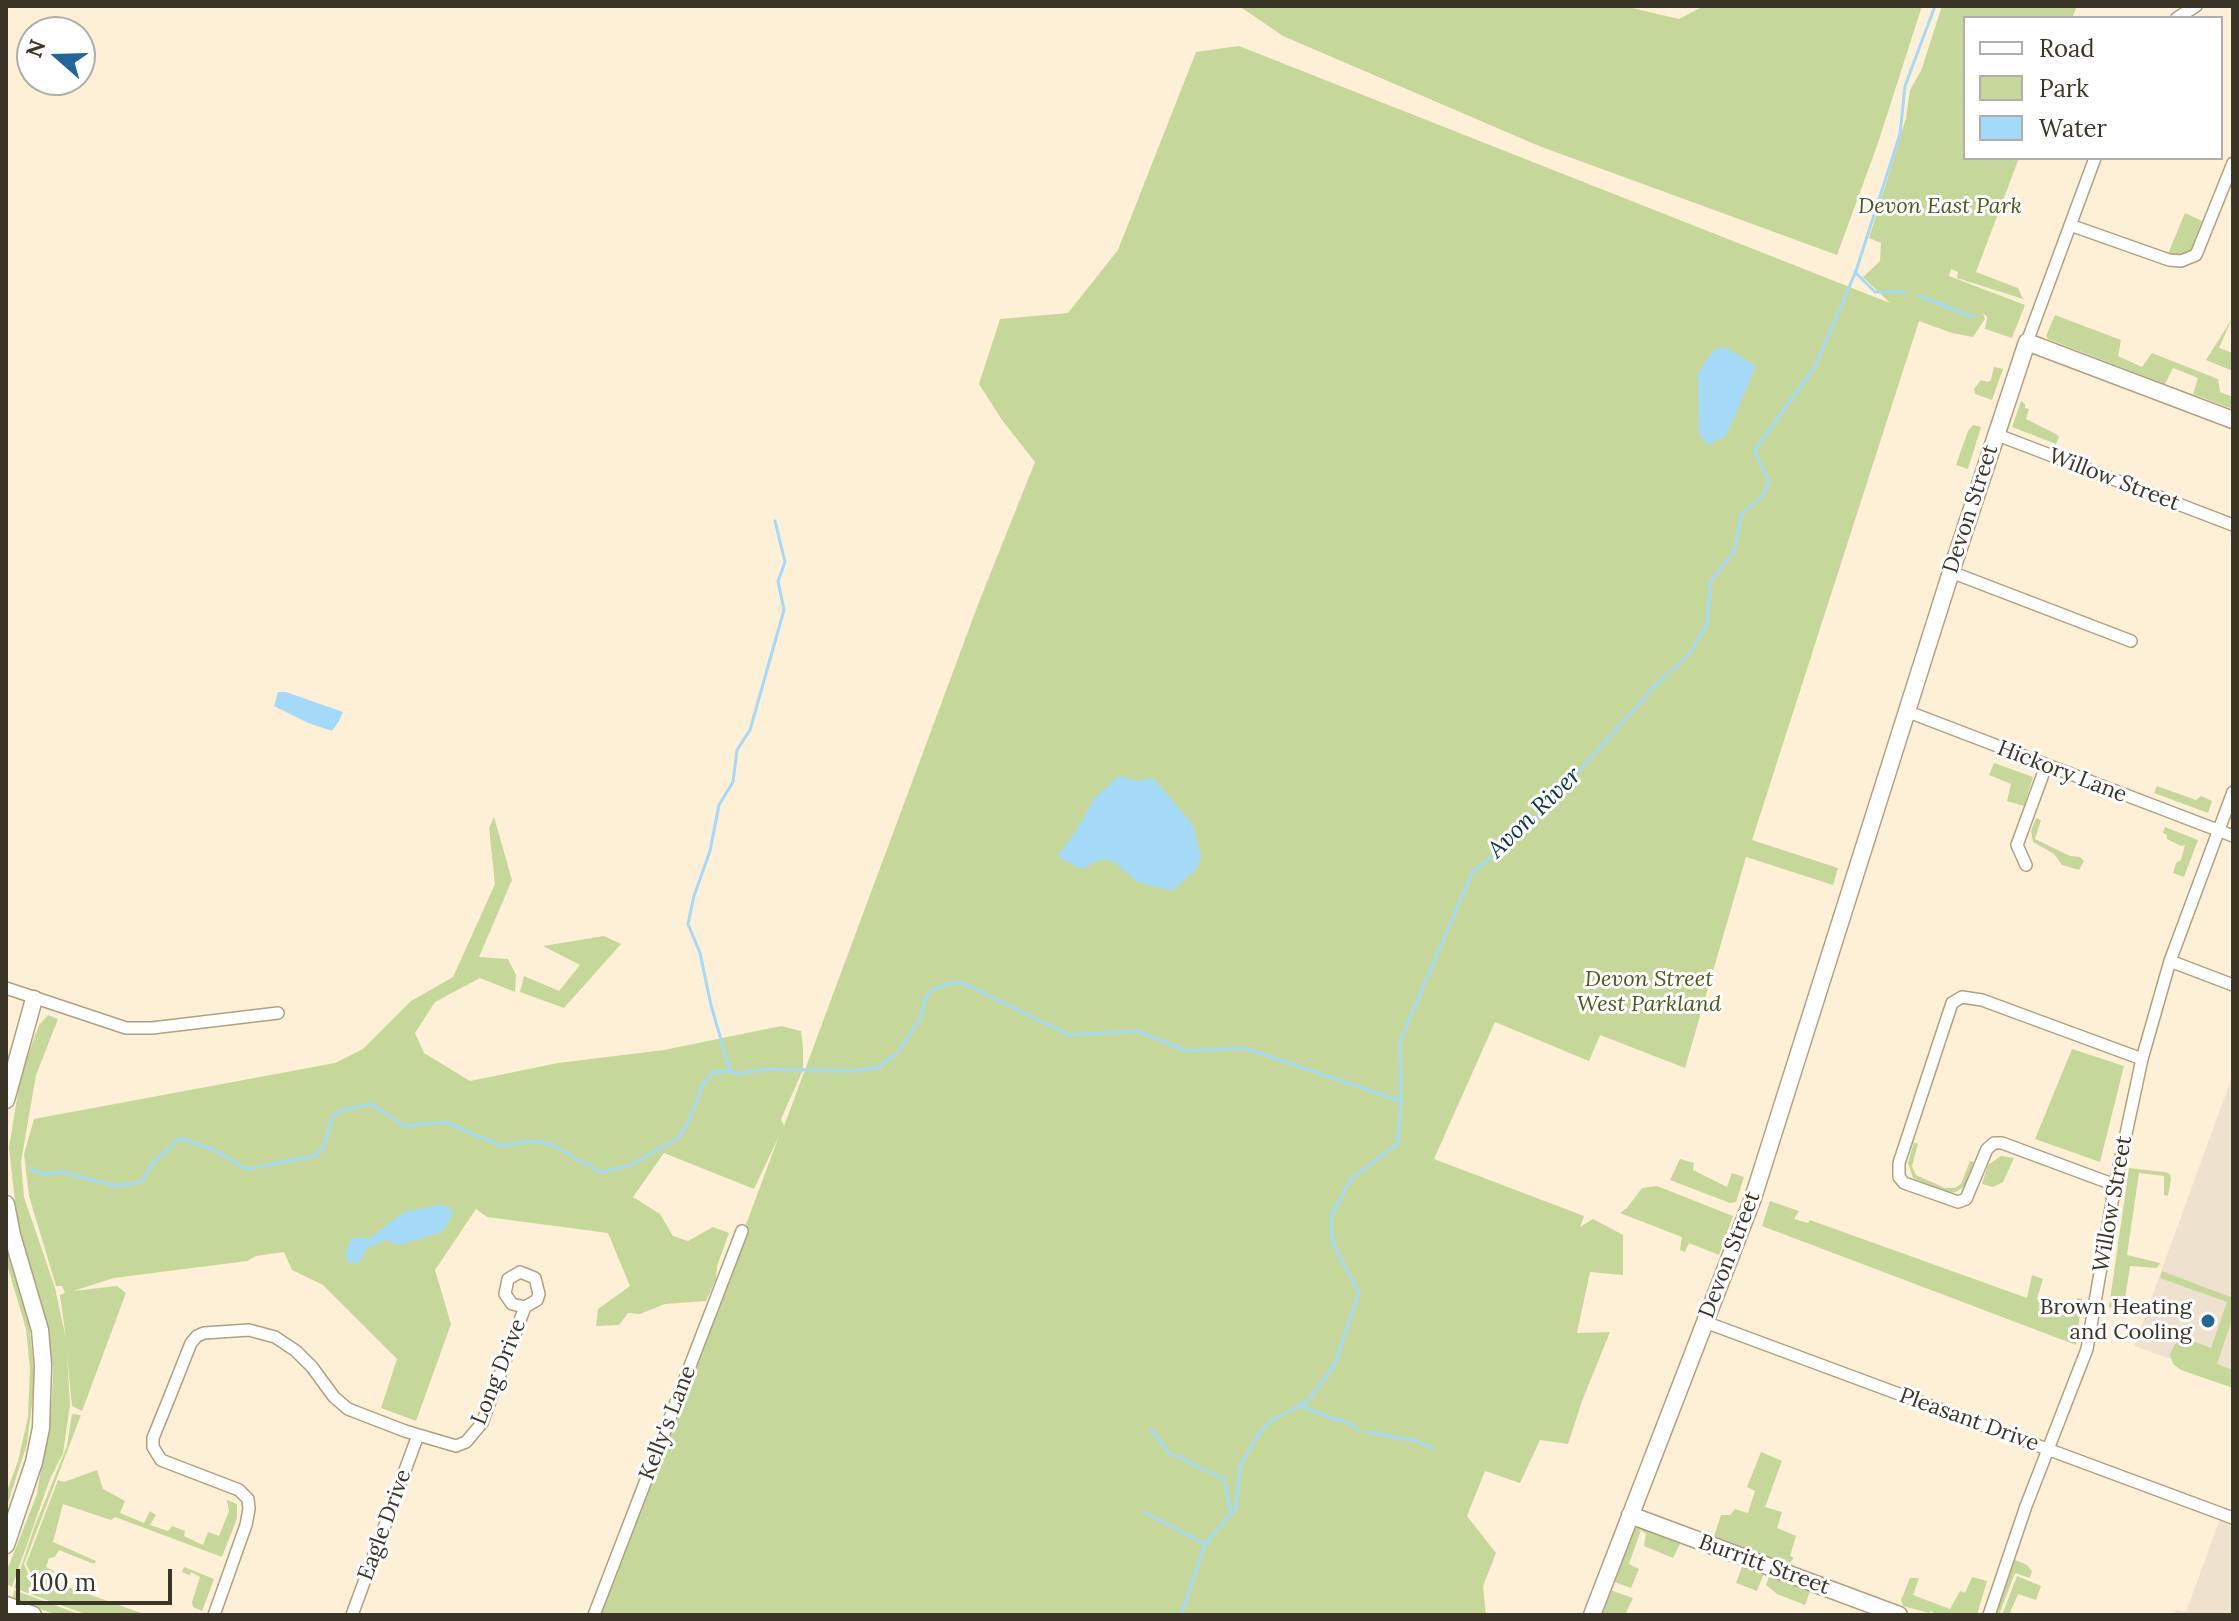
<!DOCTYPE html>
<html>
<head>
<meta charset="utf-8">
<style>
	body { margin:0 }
	#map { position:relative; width:2239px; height:1621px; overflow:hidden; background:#fdf0d6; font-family:Lora,serif }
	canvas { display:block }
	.frame { position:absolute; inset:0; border:8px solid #3b3528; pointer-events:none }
	.legend { position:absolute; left:1963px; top:16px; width:260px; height:144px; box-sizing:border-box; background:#fff; border:2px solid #b1aea9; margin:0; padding:10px 14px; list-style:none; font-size:24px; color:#3b3528 }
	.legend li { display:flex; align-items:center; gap:16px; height:40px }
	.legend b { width:40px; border:2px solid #b1aea9 }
	.north { position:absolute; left:16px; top:16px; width:80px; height:80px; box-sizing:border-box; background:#fff; border:2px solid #b1aea9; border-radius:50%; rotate:290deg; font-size:22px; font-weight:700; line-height:32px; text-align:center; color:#3b3528 }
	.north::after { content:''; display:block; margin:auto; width:28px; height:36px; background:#22659a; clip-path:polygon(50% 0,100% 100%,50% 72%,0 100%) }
	.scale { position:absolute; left:16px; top:1569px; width:156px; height:36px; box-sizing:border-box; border:4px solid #3b3528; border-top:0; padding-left:10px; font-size:24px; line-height:28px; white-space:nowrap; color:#3b3528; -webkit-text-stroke:6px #fff; paint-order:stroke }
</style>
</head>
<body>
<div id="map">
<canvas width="2239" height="1621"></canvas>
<div class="frame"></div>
<ul class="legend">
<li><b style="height:10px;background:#fff"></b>Road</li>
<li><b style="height:22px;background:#c6d899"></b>Park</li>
<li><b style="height:22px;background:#a4daf8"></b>Water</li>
</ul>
<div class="north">N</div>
<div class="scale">100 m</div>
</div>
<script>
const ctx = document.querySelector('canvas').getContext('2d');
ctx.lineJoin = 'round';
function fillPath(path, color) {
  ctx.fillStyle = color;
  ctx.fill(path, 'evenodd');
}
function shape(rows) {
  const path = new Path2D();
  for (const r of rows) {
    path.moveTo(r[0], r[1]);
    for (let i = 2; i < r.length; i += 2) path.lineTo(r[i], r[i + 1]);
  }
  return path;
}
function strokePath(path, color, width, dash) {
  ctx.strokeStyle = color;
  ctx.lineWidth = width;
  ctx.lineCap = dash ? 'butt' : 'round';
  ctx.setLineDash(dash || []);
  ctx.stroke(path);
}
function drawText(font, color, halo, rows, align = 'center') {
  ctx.font = font + ' Lora,serif';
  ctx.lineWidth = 6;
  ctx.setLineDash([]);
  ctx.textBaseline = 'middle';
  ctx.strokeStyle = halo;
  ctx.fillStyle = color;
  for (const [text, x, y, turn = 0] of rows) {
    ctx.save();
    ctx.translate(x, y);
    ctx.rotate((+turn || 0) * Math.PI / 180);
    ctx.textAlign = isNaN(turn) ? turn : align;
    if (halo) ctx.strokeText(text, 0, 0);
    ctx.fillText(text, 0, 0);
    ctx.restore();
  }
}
fillPath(shape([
	[2233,1074,2233,1381,2134,1346],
	[2233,1510,2233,1615,2174,1615,2176,1610,2186,1612,2220,1519,2228,1522]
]), '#eee2cf');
fillPath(shape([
	[1239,6,1624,6,1679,19,1704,6,1922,6,1877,146,1837,255,1539,146,1283,36],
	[1942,6,2077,6,2072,18,1965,18,1965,158,2019,158,1976,272,2018,288,2023,299,1957,278,1958,272,1951,269,1949,276,2025,305,2012,338,1985,329,1987,317,1983,313,1985,319,1973,337,1952,333,1919,321,1752,840,1838,868,1833,885,1746,857,1685,1068,1600,1035,1589,1061,1495,1022,1434,1159,1584,1216,1580,1227,1593,1219,1623,1235,1623,1275,1590,1272,1577,1333,1610,1332,1582,1401,1568,1444,1540,1440,1520,1483,1485,1471,1467,1516,1496,1553,1483,1586,1486,1615,600,1615,779,1136,754,1189,664,1153,633,1197,660,1214,673,1236,688,1241,713,1227,729,1233,717,1266,716,1279,706,1301,665,1304,640,1314,628,1313,619,1325,596,1326,598,1309,630,1286,608,1233,487,1217,476,1209,435,1270,451,1324,416,1421,381,1408,397,1359,323,1285,292,1270,284,1252,256,1256,247,1261,114,1278,73,1291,117,1286,126,1293,82,1411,72,1406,67,1355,70,1405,63,1453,50,1479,12,1587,6,1584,6,1573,37,1494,52,1398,53,1368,47,1323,17,1219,9,1148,21,1073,39,1025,48,1015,58,1019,36,1075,21,1162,24,1197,55,1288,66,1339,60,1295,65,1293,62,1286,56,1286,29,1196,24,1154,34,1119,335,1063,363,1049,411,1001,453,977,495,884,489,828,494,817,512,880,479,957,508,959,516,975,515,992,480,978,435,1002,415,1033,424,1053,470,1081,558,1063,664,1050,781,1026,801,1031,803,1047,803,1070,781,1119,784,1126,979,602,1035,462,1002,420,979,384,1000,319,1068,313,1118,250,1196,52,1239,46,1890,303,1863,277,1880,261,1881,243,1869,238,1906,118,1910,90,1921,71],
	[2185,213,2202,221,2191,250,2182,257,2167,256],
	[2055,315,2121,340,2118,356,2142,367,2152,353,2218,379,2220,392,2233,397,2233,409,2193,394,2198,378,2173,368,2165,384,2048,339,2046,336],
	[2233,317,2219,348,2233,353,2233,371,2206,360],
	[1994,367,2003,369,1992,400,1975,394,1974,389,1981,380,1988,382,1991,380],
	[2021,401,2025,404,2025,408,2029,409,2026,419,2056,434,2059,437,2056,444,2012,427],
	[1973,425,1981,427,1968,469,1956,465,1968,431],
	[1994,763,2033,777,2024,806,2007,801,2011,784,1989,775],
	[2157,786,2196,800,2201,796,2212,801,2208,813,2154,793],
	[2036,818,2041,820,2035,839,2070,856,2080,857,2084,861,2079,870,2062,865,2054,854,2033,842,2031,831],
	[2165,827,2198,840,2184,877,2173,873,2176,863,2181,860,2185,845,2181,846,2167,839,2167,835,2163,833],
	[604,936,621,944,564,1008,520,992,524,976,559,991,580,965,543,946],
	[2072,1049,2124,1066,2100,1162,2035,1139],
	[1914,1142,1918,1144,1912,1166,1916,1175,1945,1188,1955,1188,1961,1184,1970,1161,1974,1162,1965,1186,1956,1192,1945,1193,1913,1178,1908,1163],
	[2001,1156,2014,1158,2003,1182,1993,1187,1982,1184,1988,1165],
	[1680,1159,1694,1163,1693,1170,1727,1187,1732,1173,1744,1177,1736,1202,1730,1203,1670,1180],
	[2129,1168,2165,1172,2170,1174,2171,1179,2168,1196,2164,1195,2164,1176,2139,1173,2127,1255,2160,1263,2157,1268,2130,1266,2125,1298,2126,1307,2119,1310,2109,1307],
	[1657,1186,1733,1216,1719,1255,1689,1243,1685,1252,1680,1250,1682,1237,1620,1213,1627,1208,1642,1188],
	[1770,1201,1799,1211,1794,1219,1808,1223,1810,1220,2027,1298,2032,1275,2043,1279,2037,1299,2071,1311,2078,1298,2082,1299,2076,1345,1762,1226],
	[6,1244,29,1321,35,1380,27,1444,6,1509,6,1494,18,1461,28,1417,30,1369,26,1329,6,1261],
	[2162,1271,2233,1298,2233,1317,2217,1364,2233,1370,2233,1388,2181,1370,2173,1364,2170,1354,2175,1344,2185,1338,2211,1348,2227,1302,2160,1278],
	[72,1414,81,1415,24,1564,34,1588,33,1577,26,1564,58,1480,64,1482,97,1470,103,1489,125,1501,120,1513,144,1523,150,1511,156,1515,150,1525,168,1531,172,1526,185,1531,184,1536,203,1545,208,1532,219,1536,229,1511,227,1500,237,1504,237,1518,222,1557,115,1517,111,1520,63,1504,53,1542,96,1561,94,1564,59,1550,55,1557,49,1558,46,1567,54,1571,51,1581,147,1615,88,1615,14,1588,34,1528,67,1446],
	[1761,1452,1782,1461,1765,1507,1782,1512,1777,1528,1796,1536,1790,1556,1794,1558,1789,1564,1714,1536,1721,1515,1730,1515,1735,1509,1748,1513,1755,1491,1747,1487],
	[1642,1525,1681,1542,1673,1558,1644,1546,1646,1534,1641,1530,1629,1564,1639,1569,1631,1588,1614,1582,1634,1529],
	[2013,1559,2027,1565,2032,1571,2030,1578,2015,1573,1999,1615,1995,1615],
	[1747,1563,1764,1573,1757,1591,1736,1583,1742,1567],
	[184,1567,214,1579,202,1611,193,1607,192,1602,200,1577,191,1572,190,1575,182,1572],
	[1771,1571,1812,1586,1805,1605,1777,1594,1766,1585],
	[2017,1576,2041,1586,2036,1600,2018,1594,2009,1615,2002,1615],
	[1972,1577,1987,1581,1977,1615,1936,1615,1931,1611,1929,1613,1903,1606,1901,1600,1910,1578,1919,1578,1913,1595,1950,1609,1960,1591,1965,1593],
	[14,1590,44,1601,81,1615,56,1615,15,1599,13,1597],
	[1610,1590,1633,1598,1625,1615,1600,1615]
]), '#c6d899');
fillPath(shape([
	[1725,347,1756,366,1726,436,1708,445,1699,433,1698,373,1714,350],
	[278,692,286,692,343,712,339,721,332,731,308,723,274,706],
	[1119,776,1138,781,1153,778,1192,823,1201,856,1197,869,1172,891,1137,882,1114,862,1103,859,1081,869,1057,856,1074,834,1094,799],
	[444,1204,454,1213,442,1232,399,1245,386,1240,366,1249,359,1263,348,1263,345,1253,352,1238,370,1238,404,1212]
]), '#a4daf8');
strokePath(shape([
	[1855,272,1875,292,1906,292],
	[1919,296,1973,317],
	[730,1071,711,1005,700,953,688,924,694,896,710,851,719,805,733,782,737,750,750,730,784,610,778,581,785,562,775,521],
	[31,1169,43,1174,62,1172,116,1186,142,1182,152,1164,180,1138,212,1149,247,1169,314,1156,323,1149,332,1117,340,1111,371,1104,405,1126,445,1122,502,1146,534,1141,550,1144,600,1172,629,1166,678,1138,689,1121,702,1086,713,1072,730,1071,739,1074,764,1069,849,1071,879,1067,897,1053,921,1018,924,1000,932,990,951,983,963,983,1069,1035,1137,1031,1187,1051,1244,1048,1401,1101],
	[1301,1406,1336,1420,1343,1420,1359,1430],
	[1151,1429,1168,1452,1224,1479,1231,1512],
	[1367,1432,1417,1441,1433,1449],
	[1144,1512,1205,1544],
	[1181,1615,1205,1544,1236,1508,1240,1466,1259,1433,1272,1420,1307,1402,1334,1366,1359,1293,1333,1244,1331,1216,1351,1179,1398,1143,1401,1101,1400,1041,1472,873,1525,829,1555,798,1655,686,1690,653,1707,624,1710,582,1734,552,1741,515,1764,494,1769,481,1754,451,1816,365,1856,271,1900,134,1905,86,1935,6]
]), '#a4daf8', 3);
const street = shape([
	[2177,18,2196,6],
	[2070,225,2169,260,2181,261,2196,255,2233,163],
	[2027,342,2095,158],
	[1995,434,2233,525],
	[1951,572,2131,641],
	[1906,711,2233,836],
	[2026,865,2017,845,2046,766],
	[2170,961,2233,985],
	[6,988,126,1028,152,1028,278,1013],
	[2115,1185,2002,1143,1994,1143,1987,1149,1966,1199,1958,1202,1904,1183,1899,1177,1899,1163,1952,1003,1962,997,1982,1000,2142,1059],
	[1705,1322,2233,1518],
	[214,1615,246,1525,249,1509,248,1499,239,1490,161,1460,153,1447,153,1438,170,1396,191,1343,197,1336,204,1333,249,1330,275,1337,296,1351,312,1367,334,1397,348,1409,405,1431,456,1446,466,1442,482,1423,525,1307,537,1300,539,1294,535,1278,520,1272,508,1279,505,1294,512,1304,525,1307],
	[352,1615,418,1435],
	[594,1615,742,1231],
	[1989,1615,2026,1506,2087,1349,2115,1185,2142,1059,2170,961,2233,792]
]);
const secondary = shape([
	[6,1100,34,999],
	[6,1204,12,1235,40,1330,43,1365,41,1428,34,1462,6,1545],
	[1630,1515,1899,1615],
	[6,1605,33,1615],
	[1592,1615,1753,1198,1951,572,2027,342,2233,420]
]);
strokePath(street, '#afa080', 14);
strokePath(secondary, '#afa080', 19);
strokePath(street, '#fff', 11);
strokePath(secondary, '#fff', 16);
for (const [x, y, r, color] of [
	[2208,1321,8,"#22659a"]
]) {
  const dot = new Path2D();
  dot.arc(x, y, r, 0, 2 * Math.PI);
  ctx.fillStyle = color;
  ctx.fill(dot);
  strokePath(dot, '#fff', 3);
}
drawText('italic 22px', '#4b591b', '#fff', [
	["Devon East Park",1940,207],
	["Devon Street",1649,980],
	["West Parkland",1649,1005]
]);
drawText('22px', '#3b3528', '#fff', [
	["Willow Street",2114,480,21],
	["Devon Street",1971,509,-72],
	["Hickory Lane",2062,772,21],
	["Willow Street",2113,1204,-80],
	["Devon Street",1730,1255,-69],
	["Long Drive",499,1372,-68],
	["Pleasant Drive",1969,1420,20],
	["Kelly's Lane",668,1423,-69],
	["Eagle Drive",385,1525,-70],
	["Burritt Street",1764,1565,20]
]);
drawText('22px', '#3b3528', '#fff', [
	["Brown Heating",2192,1308],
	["and Cooling",2192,1333]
], 'right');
drawText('italic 24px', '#063448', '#fff', [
	["Avon River",1535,813,-44]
]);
</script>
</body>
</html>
